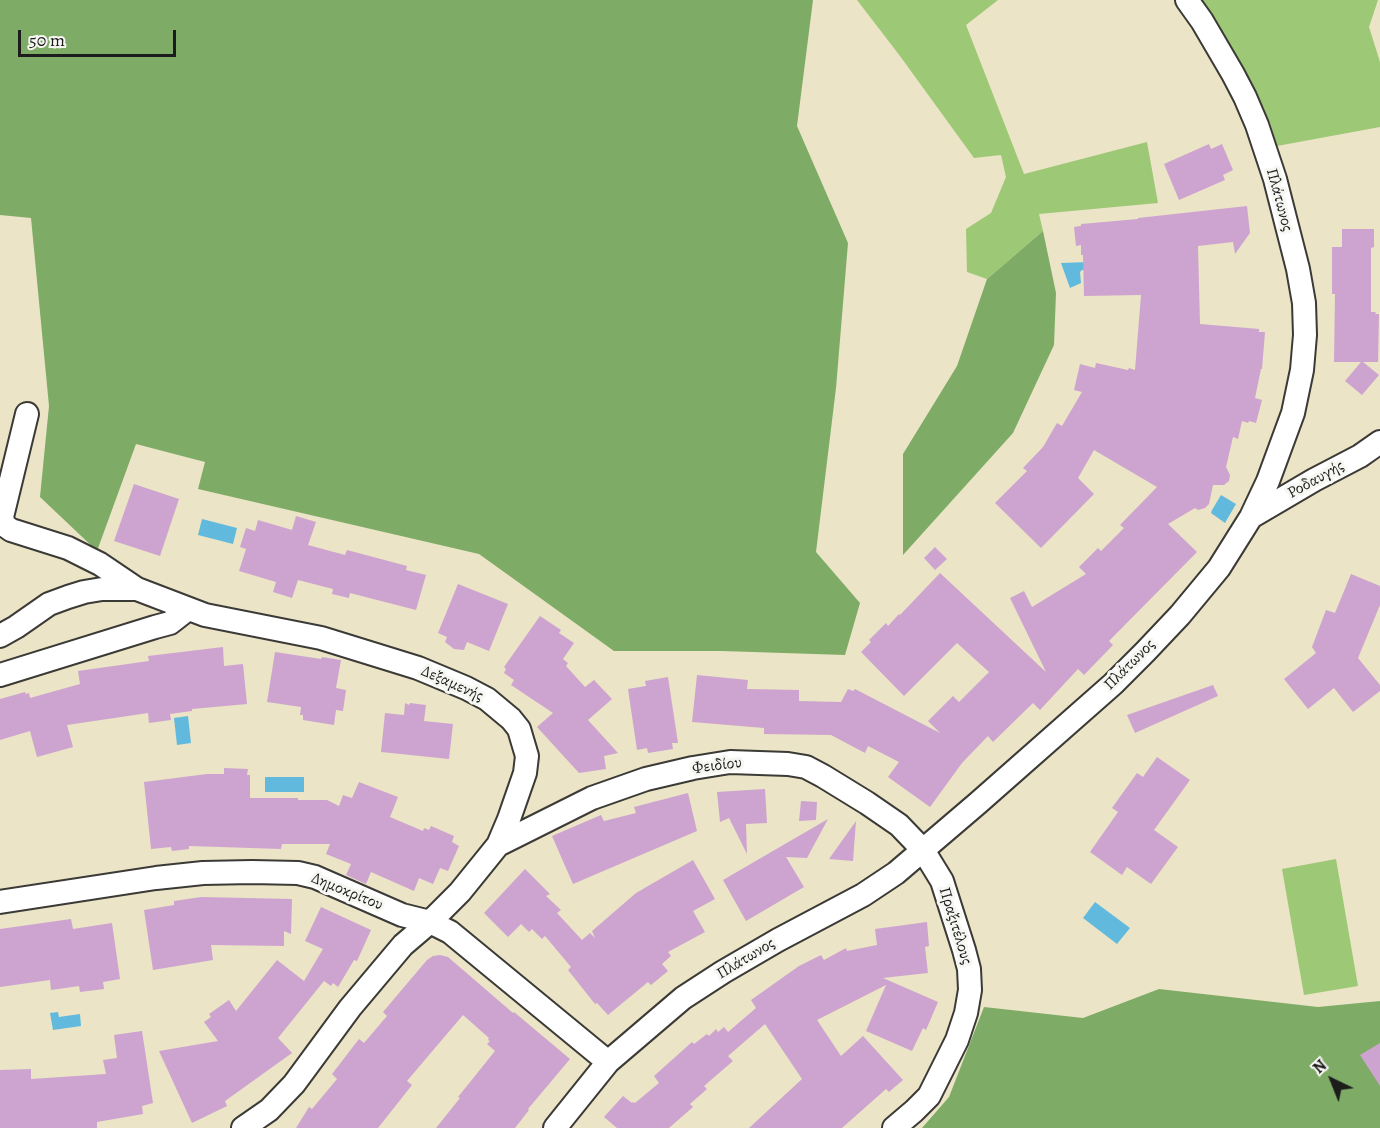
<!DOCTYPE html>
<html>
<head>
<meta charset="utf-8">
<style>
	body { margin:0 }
	#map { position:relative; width:1380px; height:1128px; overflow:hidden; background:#ebe4c6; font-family:Alegreya,serif }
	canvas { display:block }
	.north { position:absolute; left:1302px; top:1050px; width:60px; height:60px; -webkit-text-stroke:4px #f6f6f2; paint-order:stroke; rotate:317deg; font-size:16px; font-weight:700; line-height:24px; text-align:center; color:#1c1c1c }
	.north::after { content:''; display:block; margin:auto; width:21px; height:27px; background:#1c1c1c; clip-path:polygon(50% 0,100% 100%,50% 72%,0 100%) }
	.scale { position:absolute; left:18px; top:30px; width:158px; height:27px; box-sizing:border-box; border:3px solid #1c1c1c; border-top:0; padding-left:8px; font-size:18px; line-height:21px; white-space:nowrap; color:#1c1c1c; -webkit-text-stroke:4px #f6f6f2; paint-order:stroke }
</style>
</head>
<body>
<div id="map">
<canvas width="1380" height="1128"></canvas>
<div class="north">N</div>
<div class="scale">50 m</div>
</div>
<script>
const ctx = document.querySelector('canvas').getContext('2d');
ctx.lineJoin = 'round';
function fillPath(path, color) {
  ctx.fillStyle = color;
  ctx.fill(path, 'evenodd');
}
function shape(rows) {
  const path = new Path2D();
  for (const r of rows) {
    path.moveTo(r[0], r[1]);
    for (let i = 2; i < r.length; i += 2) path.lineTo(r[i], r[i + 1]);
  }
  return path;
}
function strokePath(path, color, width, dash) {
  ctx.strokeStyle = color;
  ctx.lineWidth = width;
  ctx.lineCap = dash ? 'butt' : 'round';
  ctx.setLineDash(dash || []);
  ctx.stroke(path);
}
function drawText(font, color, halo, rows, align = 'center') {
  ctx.font = font + ' Alegreya,serif';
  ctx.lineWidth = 6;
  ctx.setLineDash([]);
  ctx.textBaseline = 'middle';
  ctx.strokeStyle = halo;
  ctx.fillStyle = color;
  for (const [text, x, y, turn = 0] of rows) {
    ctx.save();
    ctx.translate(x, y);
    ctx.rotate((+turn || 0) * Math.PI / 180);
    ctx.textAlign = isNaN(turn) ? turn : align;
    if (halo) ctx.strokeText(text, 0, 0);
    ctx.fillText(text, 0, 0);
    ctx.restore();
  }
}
fillPath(shape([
	[857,0,998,0,966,25,1024,174,1147,142,1158,203,1039,214,1043,231,987,279,967,272,966,229,991,213,1006,177,1001,155,974,158,900,56],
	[1197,0,1378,0,1369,27,1380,62,1380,127,1277,146,1270,123,1219,32],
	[1336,859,1358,986,1304,995,1282,869]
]), '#9dc875');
fillPath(shape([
	[0,0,813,0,797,126,848,243,836,388,816,552,860,603,845,655,722,651,614,651,479,554,198,489,205,462,136,444,97,551,40,497,49,406,31,218,0,215],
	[1043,231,1056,293,1054,345,1013,433,903,555,903,454,957,366,987,279],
	[1159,989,1318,1007,1380,1001,1380,1128,922,1128,949,1097,984,1007,1083,1018]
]), '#7eac66');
fillPath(shape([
	[1088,262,1089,270,1082,270,1080,272,1081,283,1070,288,1061,263],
	[1221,495,1236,504,1225,523,1211,513,1212,510],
	[202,519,237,528,233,544,198,535],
	[188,716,191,743,177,745,174,718],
	[265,777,304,777,304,792,265,792],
	[1095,902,1130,928,1117,944,1083,918],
	[58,1012,59,1017,80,1014,81,1026,53,1030,50,1013]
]), '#61bade');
fillPath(shape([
	[1209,144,1211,149,1222,144,1233,170,1223,175,1225,180,1179,200,1164,164],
	[1247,206,1250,233,1235,254,1233,242,1198,246,1200,324,1259,329,1259,332,1265,332,1262,369,1261,369,1255,398,1262,400,1256,423,1249,421,1248,423,1242,421,1238,439,1233,437,1226,467,1230,475,1229,481,1224,485,1213,485,1209,504,1205,508,1198,510,1195,508,1168,524,1197,552,1109,641,1113,645,1084,675,1078,669,1040,710,1033,703,993,742,988,736,962,763,930,807,888,777,899,762,868,746,865,753,831,735,764,734,764,728,692,722,697,675,748,680,747,689,799,690,799,701,841,702,848,689,853,691,855,689,940,733,928,721,953,696,959,702,989,672,957,643,904,696,861,652,871,642,869,640,886,623,888,626,899,614,900,615,940,573,1046,672,1010,598,1024,591,1032,607,1086,574,1079,567,1098,548,1101,551,1124,528,1120,525,1157,487,1094,450,1078,478,1094,494,1041,548,995,503,1027,471,1023,468,1043,447,1057,423,1062,426,1082,392,1074,390,1080,364,1095,368,1096,363,1128,370,1129,368,1135,370,1141,295,1084,296,1083,255,1081,255,1081,245,1076,246,1074,227,1081,226,1081,224,1138,219,1138,218],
	[1342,229,1374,229,1374,247,1371,248,1371,312,1376,312,1375,314,1379,314,1378,362,1363,362,1379,375,1362,395,1345,381,1361,362,1334,362,1335,294,1332,294,1332,247,1342,247],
	[134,484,179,499,160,556,114,541],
	[296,516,316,522,308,545,345,555,347,550,407,566,406,570,426,575,416,610,350,593,349,598,332,594,333,589,298,580,292,598,273,592,276,582,239,571,246,549,240,547,246,528,255,531,258,520,292,530],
	[935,547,947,559,935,570,924,558],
	[1351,574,1380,586,1380,605,1358,658,1380,685,1380,691,1353,712,1334,688,1308,709,1284,679,1316,653,1312,647,1326,610,1335,613],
	[458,584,508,604,489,651,467,642,464,650,454,649,445,642,447,637,438,633],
	[540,616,561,630,559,633,574,643,563,659,568,663,566,666,585,687,594,680,612,699,588,720,618,753,604,756,606,769,579,773,537,727,553,713,511,685,514,680,504,673,506,669,504,667],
	[223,647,224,666,243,664,247,704,192,709,192,711,170,714,171,720,149,723,148,713,67,725,73,747,37,757,30,731,0,740,0,699,25,692,26,694,29,693,30,698,80,684,78,671,149,661,148,656],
	[275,652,321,659,322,657,341,660,336,688,346,690,343,711,336,710,334,725,303,720,303,715,300,715,301,707,267,702],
	[668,677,678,743,672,743,673,749,648,753,647,748,637,750,628,689,646,686,645,681],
	[1213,685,1218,696,1135,733,1127,715],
	[405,703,409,705,410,703,426,705,424,721,453,724,449,759,381,752,385,713,404,715],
	[1157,757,1190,780,1154,830,1178,847,1151,884,1127,867,1122,875,1090,852,1118,812,1112,808,1137,773,1143,777],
	[224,768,248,769,247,775,250,775,250,798,298,798,298,800,327,800,339,806,343,795,352,798,359,782,398,797,390,817,423,831,424,828,429,830,431,826,454,836,452,842,459,846,448,871,440,868,433,884,419,878,414,891,371,872,366,884,346,875,351,864,326,854,330,844,282,844,281,849,189,846,189,849,172,851,171,847,151,849,144,782,207,774,224,774],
	[765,789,767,823,746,824,747,854,729,818,720,822,717,792],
	[688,793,697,831,573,884,552,836,601,815,604,821,636,813,634,807],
	[801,801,817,802,816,820,799,821],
	[828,819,807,858,786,857,804,887,746,921,723,880],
	[856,821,853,861,829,859],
	[693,860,715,899,693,911,705,932,668,952,671,956,662,964,668,971,651,985,648,982,608,1015,597,1003,595,1004,568,970,571,967,545,936,542,939,532,929,529,932,521,924,508,937,484,913,525,869,550,894,546,896,561,910,557,913,582,940,590,933,595,938,592,931,636,893],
	[201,897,292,899,291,934,284,931,284,946,211,945,213,960,153,970,144,910,174,905,174,901],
	[321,907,371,930,357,961,354,960,338,987,333,983,331,986,324,981,278,1038,292,1053,225,1101,227,1106,192,1123,159,1051,218,1041,204,1022,211,1017,209,1014,229,1000,236,1011,277,960,304,981,323,949,305,941],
	[71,919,73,929,112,923,120,979,103,982,104,989,80,992,79,986,51,990,50,980,0,987,0,929],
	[927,922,929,946,925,947,928,973,883,978,938,1002,926,1030,923,1028,912,1051,866,1031,886,985,817,1020,841,1056,863,1036,903,1080,889,1092,886,1089,842,1128,749,1128,802,1079,765,1024,728,1056,733,1061,704,1086,707,1089,690,1104,693,1107,669,1128,617,1128,604,1117,623,1096,632,1103,633,1102,635,1103,659,1083,654,1076,692,1042,694,1044,707,1034,709,1036,716,1029,718,1032,724,1027,728,1032,756,1008,751,1000,799,966,821,955,824,960,846,948,847,951,877,945,875,929],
	[440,955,448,957,513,1013,514,1012,570,1059,528,1109,529,1110,515,1128,436,1128,460,1098,458,1097,495,1051,487,1044,490,1041,488,1040,489,1038,463,1015,407,1081,412,1085,378,1128,296,1128,309,1107,312,1109,337,1079,332,1074,359,1039,364,1043,387,1016,383,1012,427,960,433,956],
	[142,1031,153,1103,142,1106,143,1114,97,1122,97,1128,0,1128,0,1070,31,1069,31,1079,106,1074,103,1060,117,1058,114,1035],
	[1380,1043,1380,1086,1360,1055]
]), '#cda4cf');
const minor = shape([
	[27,414,2,517,4,525,11,530,68,548,100,564,137,589],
	[1251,517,1314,480,1360,456,1380,442],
	[0,636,16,627,49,604,68,597,84,592,102,589,137,589,205,615,321,638,418,668,466,688,487,699,511,719,519,729,527,756,525,773,509,819,498,845,460,892,430,922,403,945,350,1008,294,1084,269,1110,243,1128],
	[0,675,155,627,170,623,188,609],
	[498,845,592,798,646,779,693,768,730,762,788,764,806,767,823,776,867,803,899,825,923,850,942,881,964,950,969,969,970,990,966,1013,957,1040,929,1096,914,1111,894,1128],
	[0,902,156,878,203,873,252,872,298,873,315,877,402,915,430,922,450,932,608,1062],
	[555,1128,608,1062,683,998,723,972,778,940,863,895,896,873,978,803,1113,684,1145,652,1180,615,1219,568,1251,517,1268,481,1293,413,1302,370,1305,335,1304,303,1298,269,1275,179,1257,125,1245,97,1233,74,1202,21,1187,0]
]);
strokePath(minor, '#3b3a36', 26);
strokePath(minor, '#fff', 22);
drawText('16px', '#1c1c1c', '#f6f6f2', [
	["Πλάτωνος",1279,200,75],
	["Ροδαυγής",1316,480,-29],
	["Πλάτωνος",1130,665,-45],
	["Δεξαμενής",452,684,24],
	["Φειδίου",717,766,-7],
	["Δημοκρίτου",347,892,22],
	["Πραξιτέλους",955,926,73],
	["Πλάτωνος",746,959,-31]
]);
</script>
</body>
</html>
